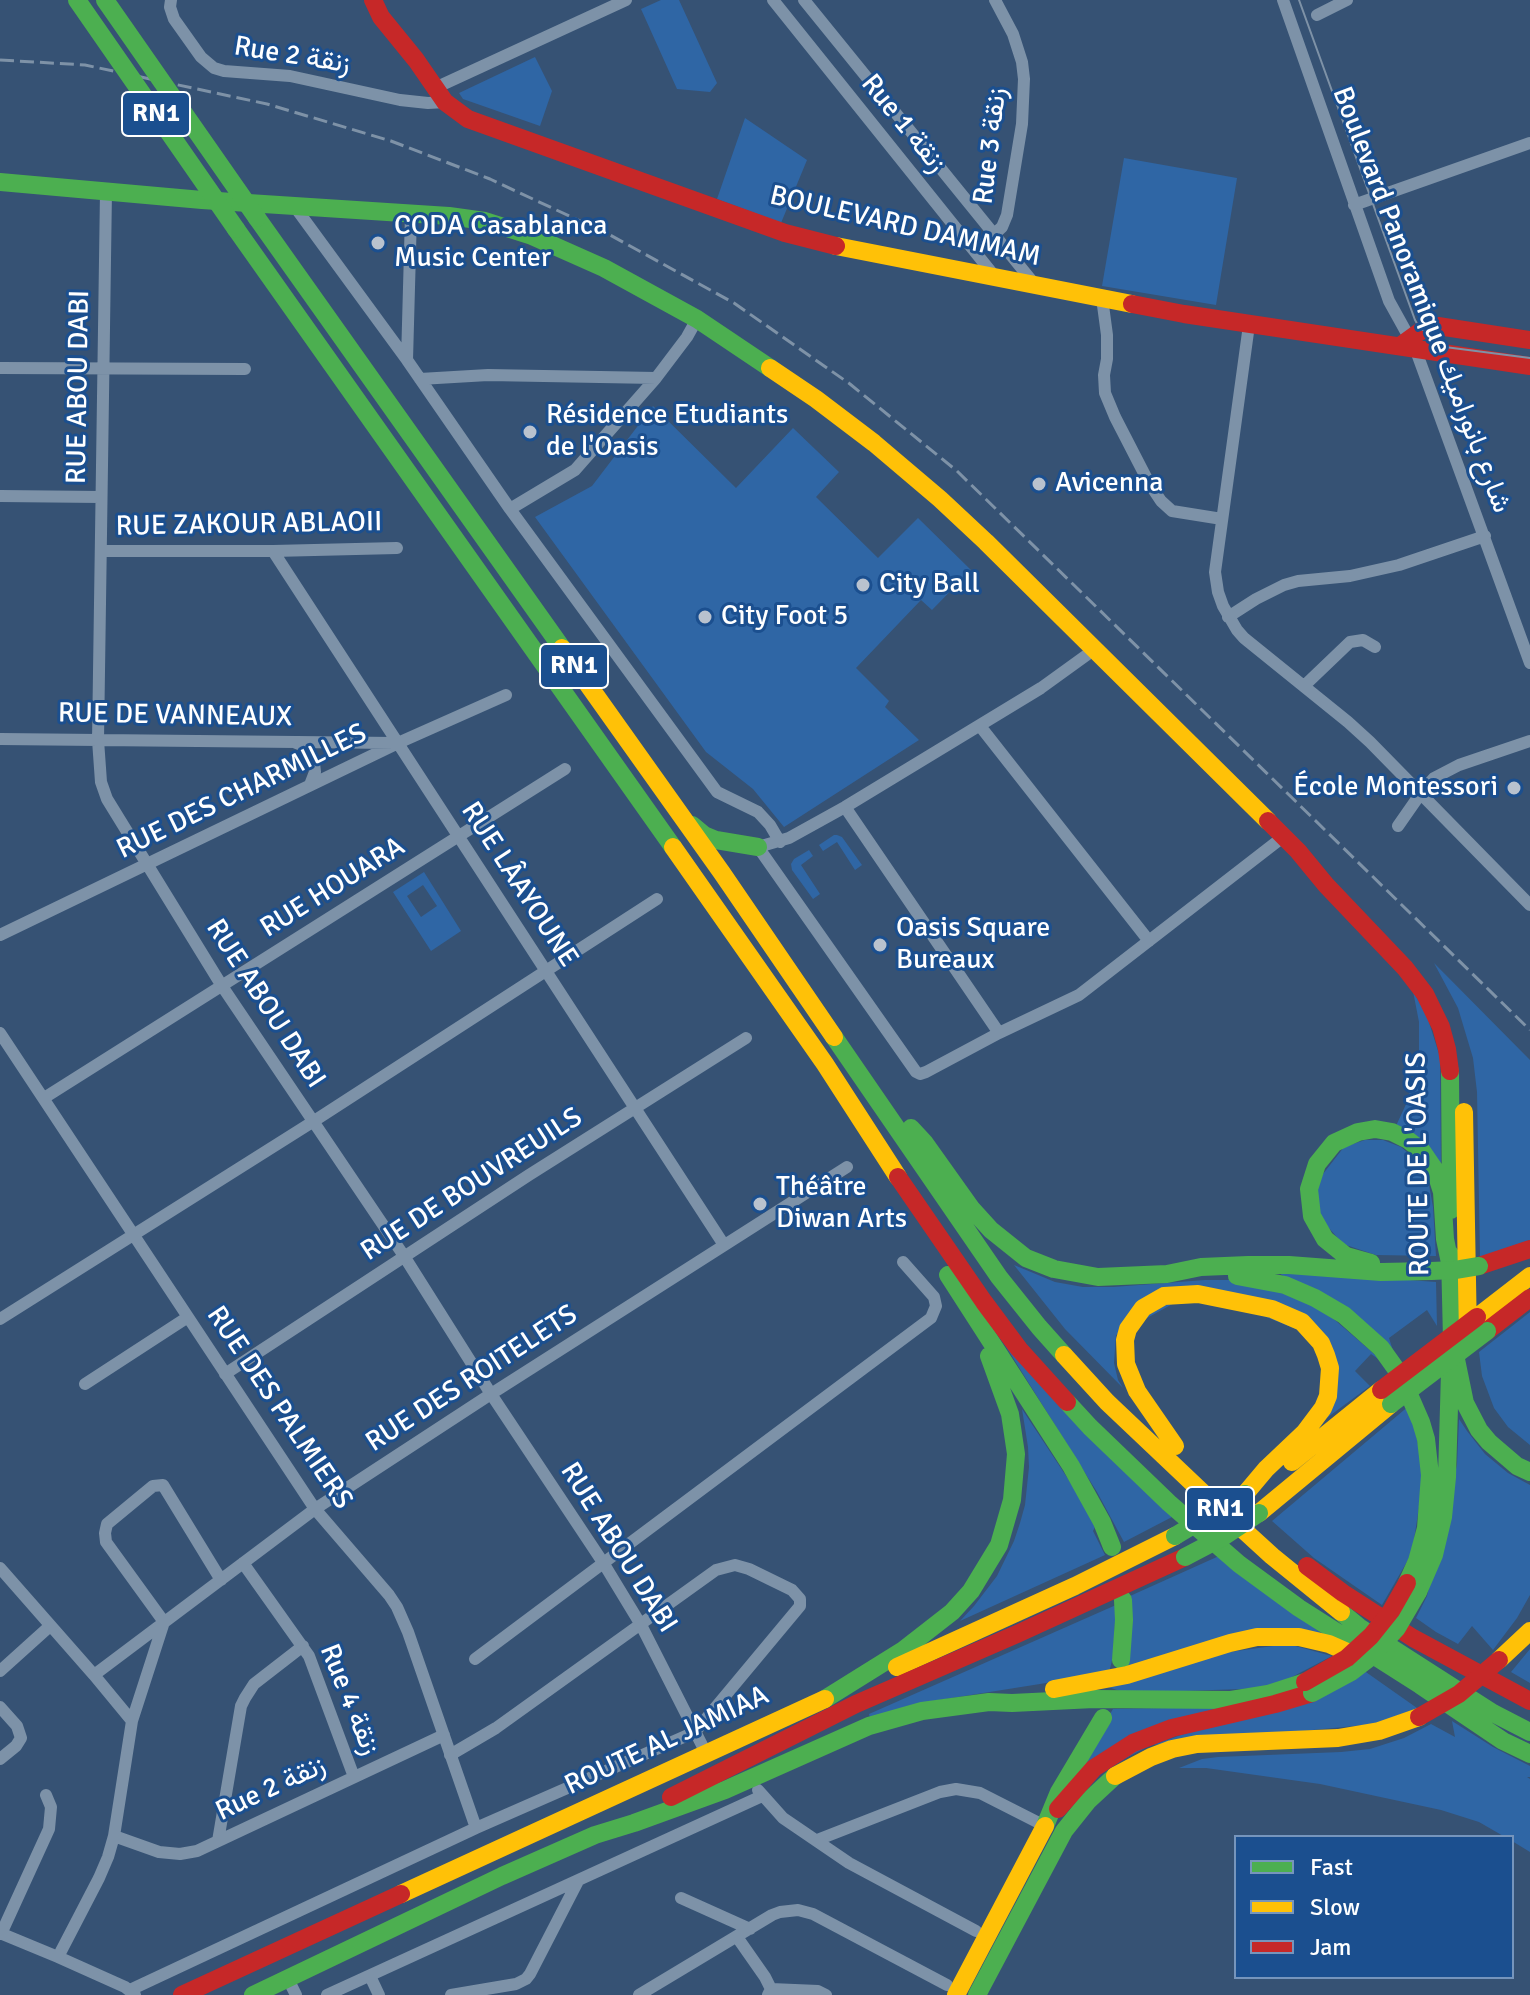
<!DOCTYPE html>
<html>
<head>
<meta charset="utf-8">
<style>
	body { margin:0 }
	#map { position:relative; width:1530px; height:1995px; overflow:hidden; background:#365274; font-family:Signika,sans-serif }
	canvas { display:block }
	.legend { position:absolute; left:1234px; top:1835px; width:280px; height:144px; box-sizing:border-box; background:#1b4f8f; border:2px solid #7695bc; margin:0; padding:10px 14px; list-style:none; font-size:24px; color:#fff }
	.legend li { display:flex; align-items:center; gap:16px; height:40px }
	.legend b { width:40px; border:2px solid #7695bc }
</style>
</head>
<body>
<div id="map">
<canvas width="1530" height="1995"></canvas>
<ul class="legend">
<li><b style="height:10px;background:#4caf50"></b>Fast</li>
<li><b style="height:10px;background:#ffc107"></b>Slow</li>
<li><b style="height:10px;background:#c62828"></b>Jam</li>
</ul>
</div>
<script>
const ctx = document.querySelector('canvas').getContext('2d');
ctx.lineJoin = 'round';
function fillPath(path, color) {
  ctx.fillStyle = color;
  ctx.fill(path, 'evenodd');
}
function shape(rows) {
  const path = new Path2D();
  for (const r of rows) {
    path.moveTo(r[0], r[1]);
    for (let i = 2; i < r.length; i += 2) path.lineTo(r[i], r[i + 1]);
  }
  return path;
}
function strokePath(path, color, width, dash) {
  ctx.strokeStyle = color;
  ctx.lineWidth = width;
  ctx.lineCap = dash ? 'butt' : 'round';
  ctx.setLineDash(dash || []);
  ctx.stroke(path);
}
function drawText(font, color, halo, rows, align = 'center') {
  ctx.font = font + ' Signika,Vazirmatn,sans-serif';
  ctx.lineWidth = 6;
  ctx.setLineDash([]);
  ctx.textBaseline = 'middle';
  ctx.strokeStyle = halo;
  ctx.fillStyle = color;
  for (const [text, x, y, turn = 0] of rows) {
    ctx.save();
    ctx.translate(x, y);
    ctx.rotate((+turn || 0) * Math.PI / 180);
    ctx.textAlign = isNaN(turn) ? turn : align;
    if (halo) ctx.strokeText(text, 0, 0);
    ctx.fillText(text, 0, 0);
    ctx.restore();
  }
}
fillPath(shape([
	[661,0,679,0,717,83,710,92,677,89,641,9],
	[535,57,552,91,540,126,463,99,459,93],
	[745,118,807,160,781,223,717,199],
	[1124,158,1237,178,1216,305,1102,286],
	[653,406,736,488,793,428,839,472,816,497,878,558,918,518,971,570,932,610,921,600,856,668,889,701,885,707,919,740,784,827,753,789,706,752,535,517,592,486],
	[834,835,837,835,842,837,862,865,855,870,837,842,823,851,819,845],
	[809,850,813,856,801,865,820,894,813,899,792,870,791,864,794,859],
	[424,872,461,931,431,951,393,892],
	[423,885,437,906,421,917,407,896],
	[1434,963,1530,1060,1530,1240,1480,1257,1477,1092,1473,1058,1458,1008],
	[1413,991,1427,1016,1440,1057,1441,1170,1395,1128,1408,1100,1419,1054,1419,1022],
	[1365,1140,1383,1140,1401,1147,1421,1164,1428,1179,1433,1207,1436,1256,1376,1255,1343,1244,1321,1219,1316,1183,1344,1147],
	[1014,1265,1055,1282,1083,1287,1113,1287,1205,1280,1237,1280,1314,1302,1387,1365,1371,1354,1355,1371,1370,1386,1324,1420,1329,1342,1198,1290,1116,1335,1114,1363,1118,1380,1123,1388,1065,1329],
	[1275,1270,1436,1282,1437,1326,1427,1310,1389,1338,1395,1357],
	[1530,1312,1530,1445,1508,1427,1494,1408,1482,1376,1479,1352],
	[993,1326,1172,1517,1124,1542,1097,1492],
	[1410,1405,1424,1474,1412,1553,1382,1605,1314,1558,1272,1521],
	[1022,1409,1097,1523,1093,1531,1105,1555,960,1621,974,1606,997,1576,1014,1541,1020,1523,1025,1505,1029,1467,1028,1447],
	[1459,1419,1467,1431,1485,1454,1508,1473,1530,1485,1530,1595,1517,1618,1493,1650,1472,1626,1458,1644,1436,1632,1416,1618,1427,1596,1457,1465],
	[1219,1556,1325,1636,1309,1633,1126,1673,1130,1596],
	[1116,1605,1113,1656,1109,1673,933,1701,870,1718,869,1714],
	[1288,1644,1332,1656,1271,1688,1126,1693,1105,1686,1207,1655],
	[1530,1649,1530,1683,1511,1672],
	[1363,1670,1417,1708,1376,1724,1153,1745],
	[1223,1707,1065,1790,1113,1709],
	[1452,1721,1493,1747,1530,1766,1530,1777,1527,1777,1530,1779,1530,1852,1512,1841,1512,1837,1505,1837,1479,1822,1441,1810,1320,1784,1206,1768,1179,1768,1202,1759,1218,1757,1341,1752,1370,1749,1404,1738,1431,1724,1455,1737]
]), '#2f66a5');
strokePath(shape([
	[171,0,170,7,174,19,201,57,214,68,224,71,290,76,400,100,428,103,445,102],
	[773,0,996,278],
	[804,0,1036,286],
	[1283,0,1389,301,1415,348,1530,663],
	[1317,15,1347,0],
	[435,88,626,0],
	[106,191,98,740,101,782,107,799,222,986,404,1256,491,1394,604,1564,641,1625,706,1753],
	[1354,205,1530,143],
	[295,207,407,360,510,509,717,792,758,812,770,825,780,842],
	[975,252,1002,227,1007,215,1022,124,1024,79,1022,62,1013,34,995,0],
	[1102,298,1107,335,1107,359,1104,375,1105,393,1115,417,1149,483,1161,501,1172,511,1222,519],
	[1249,325,1215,572,1218,592,1223,606,1237,630,1244,638,1348,722,1370,742,1530,905],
	[407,360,411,215],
	[0,368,245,369],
	[420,379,488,375,656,378],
	[0,496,101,497],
	[510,509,575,470,656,378,687,337,697,319],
	[102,551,273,551,397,548],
	[273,551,724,1245],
	[1228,617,1256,599,1284,585,1298,581,1350,576,1399,565,1485,536],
	[1095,649,1041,688,845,807,789,838,758,847,916,1072,920,1074,926,1072,999,1033,1079,995,1283,837],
	[1304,686,1350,642,1363,640,1375,647],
	[980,726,1149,941],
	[0,739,395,743],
	[296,743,304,746,310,754,314,763,315,772,310,785],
	[845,807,999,1033],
	[1398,826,1421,793,1434,778,1459,765,1530,741],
	[0,935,398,743,506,695],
	[0,1033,315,1509,389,1595,397,1607,408,1632,476,1828],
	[44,1098,565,769],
	[0,1319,314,1121,657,899],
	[225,1374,529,1175,746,1038],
	[85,1384,188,1317],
	[243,1563,309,1656,354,1777],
	[0,1568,94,1675,132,1721],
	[475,1659,931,1318,936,1306,934,1297,903,1262],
	[0,1671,50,1626],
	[94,1675,315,1509,491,1394,847,1167],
	[0,1707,17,1726,21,1738,16,1746,0,1759],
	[758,1790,783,1818,849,1863,976,1931],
	[114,1836,159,1852,180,1854,197,1851,444,1735],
	[817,1840,940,1792,956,1789,980,1793,1045,1826],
	[218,1841,241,1706,245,1698,254,1684,303,1646],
	[681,1898,750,1929],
	[0,1933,58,1957,125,1987,135,1995],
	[1,1934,49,1829,51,1807,46,1795],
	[737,1937,765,1977,771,1989,768,1995],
	[58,1957,99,1878,108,1857,114,1836,132,1721,164,1622,106,1542,105,1533,107,1524,153,1486,163,1485,221,1580],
	[370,1976,379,1995],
	[288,1979,296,1995],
	[771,1989,818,1991,826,1995],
	[130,1990,476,1828,695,1732,800,1606,800,1599,792,1590,749,1569,735,1565,716,1570,496,1728,450,1755],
	[327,1995,762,1796],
	[451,1995,516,1984,526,1979,530,1974,578,1881],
	[639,1995,772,1915,780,1912,798,1910,813,1914,947,1985]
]), '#7d92a8', 12);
strokePath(shape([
	[0,182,202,200,449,216,485,221,532,236,604,268,697,319,770,368],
	[257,218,562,648],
	[236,229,673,847],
	[692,825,704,835,716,840,758,847],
	[834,1037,999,1277,1039,1327,1064,1355],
	[1450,1071,1451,1210],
	[911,1128,924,1142,971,1208,991,1230,1026,1258,1054,1269,1098,1277,1167,1274,1201,1267,1248,1265,1289,1265,1381,1272,1431,1271],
	[1450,1254,1452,1340,1465,1403,1479,1430,1489,1442,1517,1466,1530,1472],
	[1371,1263,1346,1256,1325,1239,1312,1216,1309,1189,1317,1164,1334,1143,1358,1132,1375,1129,1392,1132,1408,1140,1422,1151,1435,1170,1442,1192,1445,1239,1450,1263],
	[948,1275,1071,1466,1102,1522,1112,1547],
	[1237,1276,1285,1285,1315,1298,1344,1315,1381,1348,1401,1376,1421,1422,1426,1439,1430,1475,1426,1528,1417,1561,1407,1583],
	[1067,1402,1090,1427,1169,1503,1239,1564,1299,1608,1420,1685,1503,1741,1530,1754],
	[1418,1592,1434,1555,1443,1517,1447,1477,1450,1372],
	[1341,1612,1359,1627,1493,1713,1530,1732],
	[1121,1660,1124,1620,1123,1600],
	[825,1699,902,1651,952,1612,971,1591,999,1545,1012,1500,1016,1454,1010,1414,989,1356],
	[1045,1826,1059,1792,1103,1718],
	[595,1835,634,1823,725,1790,869,1726,922,1711,989,1702,1012,1703,1094,1699,1231,1700,1268,1694,1305,1682],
	[253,1995,502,1876,595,1835],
	[977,1995,1064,1831,1088,1801,1115,1776]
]), '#4caf50', 18);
strokePath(shape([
	[836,246,1132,304],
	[770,368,816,399,874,443,940,499,986,542,1268,821],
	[562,648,722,873,834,1037],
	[673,847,825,1064,898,1177],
	[1464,1112,1468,1336],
	[1477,1317,1530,1276],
	[1064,1355,1107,1402,1203,1493,1272,1556,1341,1612],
	[1175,1446,1137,1391,1126,1364,1125,1340,1128,1329,1143,1308,1164,1296,1198,1294,1272,1309,1302,1322,1321,1343,1326,1355,1330,1368,1328,1396,1323,1408,1305,1432,1266,1469,1245,1494],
	[1292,1462,1381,1390],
	[1259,1513,1391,1404],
	[1499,1660,1530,1631],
	[897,1667,1075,1586,1175,1536],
	[1054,1689,1127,1675,1230,1643,1257,1637,1299,1637,1329,1644,1354,1655],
	[1115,1776,1151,1757,1172,1749,1197,1744,1338,1738,1379,1731,1419,1717],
	[401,1894,825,1699],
	[956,1995,1045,1826]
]), '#ffc107', 18);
strokePath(shape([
	[373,0,381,17,416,60,445,102,468,119,785,233,836,246],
	[1132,304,1184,314,1530,366],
	[1400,346,1422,330,1438,326,1530,340],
	[1268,821,1298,851,1326,885,1405,968,1425,994,1441,1027,1447,1049,1450,1071],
	[898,1177,984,1302,1019,1349,1067,1402],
	[1479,1266,1530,1249],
	[1487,1331,1530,1298],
	[1307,1566,1343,1593,1413,1638,1530,1701],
	[671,1797,856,1704,1017,1634,1185,1557],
	[1058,1809,1094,1768,1133,1743,1172,1728,1275,1704,1312,1693],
	[182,1995,401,1894]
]), '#c62828', 18);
strokePath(shape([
	[1299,0,1415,320,1419,327,1445,347,1530,358]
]), '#7e92a7', 2);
strokePath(shape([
	[0,60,85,65,267,104,391,141,490,179,610,235,734,303,850,384,957,471,1530,1030]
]), '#7e92a7', 3, [14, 6]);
strokePath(shape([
	[77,0,236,229],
	[105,0,257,218],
	[1431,1271,1455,1270,1479,1266],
	[1391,1404,1487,1331],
	[1175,1536,1245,1494],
	[1185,1557,1223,1537,1259,1513],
	[1312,1693,1351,1672,1368,1659,1397,1628,1418,1592]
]), '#4caf50', 18);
strokePath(shape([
	[1381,1390,1477,1317],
	[1305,1682,1347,1658,1371,1636,1391,1611,1407,1583],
	[1419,1717,1459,1694,1499,1660]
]), '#c62828', 18);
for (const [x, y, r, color] of [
	[378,243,8,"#b9c2ce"],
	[530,432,8,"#b9c2ce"],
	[1039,484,8,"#b9c2ce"],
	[863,585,8,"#b9c2ce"],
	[705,617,8,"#b9c2ce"],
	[1514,788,8,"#b9c2ce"],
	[880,945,8,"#b9c2ce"],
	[760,1204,8,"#b9c2ce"]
]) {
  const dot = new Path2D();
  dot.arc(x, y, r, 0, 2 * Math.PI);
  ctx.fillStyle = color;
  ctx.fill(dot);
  strokePath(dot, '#1b4f8f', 3);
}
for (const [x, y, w] of [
	[156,114,68],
	[574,666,68],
	[1220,1509,68]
]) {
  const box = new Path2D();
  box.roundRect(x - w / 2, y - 22, w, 44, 6);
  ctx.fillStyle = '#1b4f8f';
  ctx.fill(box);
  strokePath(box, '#fff', 2);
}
drawText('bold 26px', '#fff', null, [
	["RN1",156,114],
	["RN1",574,666],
	["RN1",1220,1509]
]);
drawText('28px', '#fff', '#1b4f8f', [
	["Rue 2 زنقة",292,56,9],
	["Rue 1 زنقة",903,124,51],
	["Rue 3 زنقة",991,146,-83],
	["BOULEVARD DAMMAM",905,227,13],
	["Boulevard Panoramique شارع بانوراميك",1421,300,69],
	["RUE ABOU DABI",79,387,-89],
	["RUE ZAKOUR ABLAOII",249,525,-1],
	["RUE DE VANNEAUX",175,716,1],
	["RUE DES CHARMILLES",242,792,-26],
	["RUE LÂAYOUNE",519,885,57],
	["RUE HOUARA",333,888,-32],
	["RUE ABOU DABI",265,1004,57],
	["ROUTE DE L'OASIS",1419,1164,-91],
	["RUE DE BOUVREUILS",472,1185,-33],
	["RUE DES ROITELETS",472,1379,-33],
	["RUE DES PALMIERS",279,1408,56],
	["RUE ABOU DABI",618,1548,58],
	["Rue 4 زنقة",349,1700,68],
	["ROUTE AL JAMIAA",667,1741,-25],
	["Rue 2 زنقة",271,1789,-25]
]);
drawText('28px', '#fff', '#1b4f8f', [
	["CODA Casablanca",394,227],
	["Music Center",394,259],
	["Résidence Etudiants",546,416],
	["de l'Oasis",546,448],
	["Avicenna",1055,484],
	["City Ball",879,585],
	["City Foot 5",721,617],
	["École Montessori",1498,788,"right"],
	["Oasis Square",896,929],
	["Bureaux",896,961],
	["Théâtre",776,1188],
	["Diwan Arts",776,1220]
], 'left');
</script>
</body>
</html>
